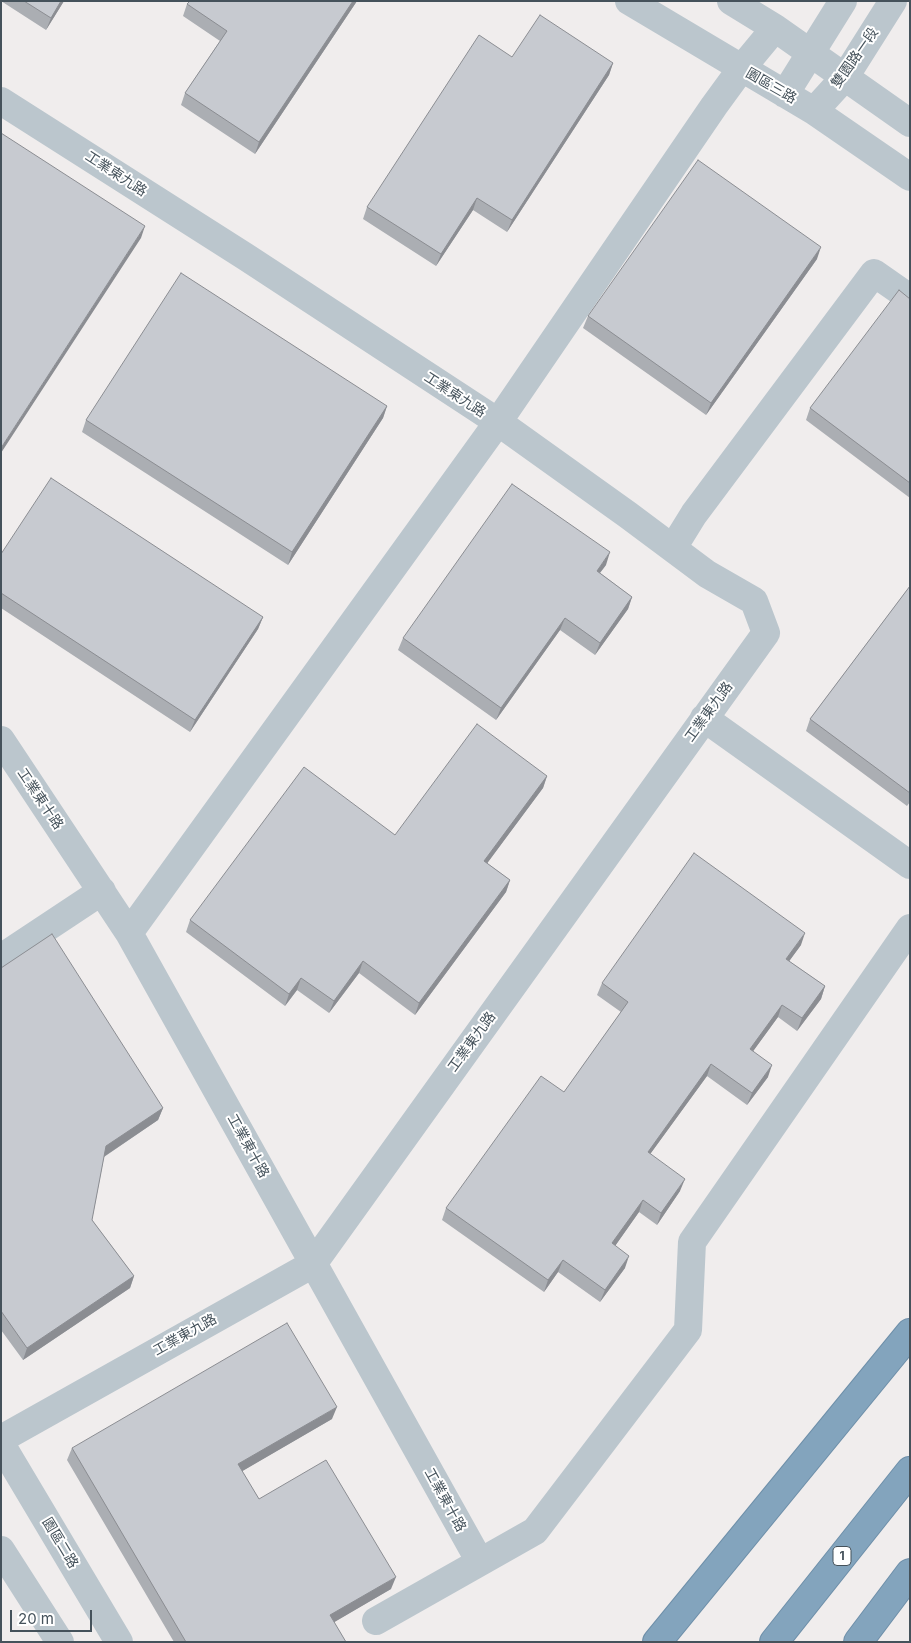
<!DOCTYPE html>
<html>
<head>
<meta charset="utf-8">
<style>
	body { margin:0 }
	#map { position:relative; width:911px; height:1643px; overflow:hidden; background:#f0eded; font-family:Inter,sans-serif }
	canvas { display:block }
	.frame { position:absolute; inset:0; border:2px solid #45525b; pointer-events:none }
	.scale { position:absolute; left:10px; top:1610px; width:82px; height:22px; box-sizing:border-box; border:2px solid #45525b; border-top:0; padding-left:6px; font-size:15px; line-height:18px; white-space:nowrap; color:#45525b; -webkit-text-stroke:4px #fff; paint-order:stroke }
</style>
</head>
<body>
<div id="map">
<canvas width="911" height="1643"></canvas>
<div class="frame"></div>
<div class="scale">20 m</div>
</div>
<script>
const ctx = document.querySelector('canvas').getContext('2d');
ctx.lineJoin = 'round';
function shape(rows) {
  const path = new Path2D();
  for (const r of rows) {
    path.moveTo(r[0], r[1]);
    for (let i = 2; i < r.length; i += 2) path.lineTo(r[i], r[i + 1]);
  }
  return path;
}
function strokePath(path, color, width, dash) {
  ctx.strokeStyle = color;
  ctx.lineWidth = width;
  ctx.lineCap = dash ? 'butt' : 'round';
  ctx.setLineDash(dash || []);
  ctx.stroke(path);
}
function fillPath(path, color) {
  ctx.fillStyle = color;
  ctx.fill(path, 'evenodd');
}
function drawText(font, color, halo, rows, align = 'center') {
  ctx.font = font + ' Inter,"Noto Sans TC",sans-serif';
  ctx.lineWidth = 4;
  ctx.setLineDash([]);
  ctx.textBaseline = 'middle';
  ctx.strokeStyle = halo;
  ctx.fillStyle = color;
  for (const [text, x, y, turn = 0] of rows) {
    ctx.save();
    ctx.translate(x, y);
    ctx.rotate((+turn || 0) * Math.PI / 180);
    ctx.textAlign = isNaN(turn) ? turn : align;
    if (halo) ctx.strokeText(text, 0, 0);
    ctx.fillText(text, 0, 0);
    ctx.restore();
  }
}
const highway = shape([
	[657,1642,910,1333],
	[774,1642,910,1471],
	[858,1642,910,1573]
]);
strokePath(highway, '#6e8fa9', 30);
strokePath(shape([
	[629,1,814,111,910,177],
	[731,1,775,28,910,123],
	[785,94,843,1],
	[1,101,246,257,498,422,628,515,707,574,754,601,766,633,313,1264,1,1439],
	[814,111,845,77,893,1],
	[673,548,694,514,874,273,910,298],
	[704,718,910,865],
	[1,740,129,933,480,1562],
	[129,933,498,422,714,106,741,69,775,28],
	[1,958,102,891],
	[1,1444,119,1642],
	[1,1550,60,1642],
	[376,1621,535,1531,688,1330,692,1242,910,928]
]), '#bbc6cd', 28);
strokePath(highway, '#83a4bd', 28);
fillPath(shape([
	[1,1,64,1,46,30],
	[357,1,255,154,181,105,185,93,220,41,183,16,187,4],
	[512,57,613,63,609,75,507,232,473,210,436,266,363,219,367,207],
	[817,259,706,415,583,328,588,316],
	[910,299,910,498,806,420,810,408],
	[387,406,383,418,288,565,82,432,86,420],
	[1,554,263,617,258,629,190,732,1,608],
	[606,565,600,573,632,597,628,609,595,655,560,630,496,720,398,650,403,638],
	[910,586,910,802,907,806,806,731,810,719],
	[547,776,543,788,487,863,510,880,506,892,415,1015,359,973,329,1013,297,990,285,1006,186,932,190,920,395,835],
	[801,945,789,961,825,986,821,999,797,1031,778,1017,753,1051,768,1077,747,1105,707,1076,650,1154,680,1191,657,1225,639,1212,615,1246,625,1268,600,1302,558,1272,544,1292,442,1220,446,1208,564,1092,621,1012,597,995,602,983],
	[1,968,163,1108,158,1120,104,1157,92,1220,134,1276,130,1288,23,1360,1,1330],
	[332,1419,242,1471,259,1499,391,1589,334,1622,346,1642,174,1642,67,1460,72,1448]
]), '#abaeb3');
fillPath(shape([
	[61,1,64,1,46,30,51,18],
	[353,1,357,1,255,154,259,142],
	[613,63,609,75,507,232,512,220],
	[477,198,473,210,436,266,441,254],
	[145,226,141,238,1,453,1,448],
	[821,247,817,259,706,415,711,403],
	[387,406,383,418,288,565,292,552],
	[610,552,606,565,592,583,597,571],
	[632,597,628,609,595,655,600,643],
	[263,617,258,629,190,732,195,720],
	[565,618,560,630,496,720,501,708],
	[547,776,543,788,480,873,484,861],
	[510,880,506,892,415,1015,419,1003],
	[805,933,801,945,782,971,786,959],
	[363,961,359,973,329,1013,334,1001],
	[301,978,297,990,285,1006,289,994],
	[825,986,821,999,797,1031,802,1018],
	[782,1005,778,1017,746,1061,750,1049],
	[711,1064,707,1076,643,1164,648,1152],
	[772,1065,768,1077,747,1105,752,1093],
	[163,1108,158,1120,102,1158,106,1146],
	[685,1179,680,1191,657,1225,661,1213],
	[643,1200,639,1212,608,1256,612,1243],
	[629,1256,625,1268,600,1302,605,1290],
	[563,1260,558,1272,544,1292,548,1280],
	[134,1276,130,1288,23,1360,27,1348],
	[337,1407,332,1419,234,1476,238,1464],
	[396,1577,391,1589,326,1627,330,1615]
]), '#8b8d92');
const building = shape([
	[24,1,61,1,51,18,24,1],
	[190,1,353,1,259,142,185,93,227,31,187,4,190,1],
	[540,15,613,63,512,220,477,198,441,254,367,207,479,35,512,57,540,15],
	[1,133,145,226,1,448,1,133],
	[698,160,821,247,711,403,588,316,698,160],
	[181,273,387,406,292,552,86,420,181,273],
	[899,290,910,299,910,483,810,408,899,290],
	[51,478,263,617,195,720,1,593,1,554,51,478],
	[512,484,610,552,597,571,632,597,600,643,565,618,501,708,403,638,512,484],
	[910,586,910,793,810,719,910,586],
	[477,724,547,776,484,861,510,880,419,1003,363,961,334,1001,301,978,289,994,190,920,304,767,395,835,477,724],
	[694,853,805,933,786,959,825,986,802,1018,782,1005,750,1049,772,1065,752,1093,711,1064,648,1152,685,1179,661,1213,643,1200,612,1243,629,1256,605,1290,563,1260,548,1280,446,1208,541,1076,564,1092,628,1002,602,983,694,853],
	[52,934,163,1108,106,1146,92,1220,134,1276,27,1348,1,1311,1,968,52,934],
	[287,1323,337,1407,238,1464,259,1499,326,1460,396,1577,330,1615,346,1642,186,1642,72,1448,287,1323]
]);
fillPath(building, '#c7cad0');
strokePath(building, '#8b8d92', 1);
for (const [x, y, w] of [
	[842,1556,18]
]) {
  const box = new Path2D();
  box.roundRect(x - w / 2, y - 9.5, w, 19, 4);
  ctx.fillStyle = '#fff';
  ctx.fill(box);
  strokePath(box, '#45525b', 1);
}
drawText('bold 12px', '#45525b', null, [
	["1",842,1556]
]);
drawText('14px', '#45525b', '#fff', [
	["雙園路一段",855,58,-55],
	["園區三路",771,86,30],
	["工業東九路",116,174,33],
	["工業東九路",455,395,33],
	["工業東九路",709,712,-54],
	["工業東十路",40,799,56],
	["工業東九路",472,1042,-54],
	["工業東十路",248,1146,61],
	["工業東九路",185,1335,-29],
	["工業東十路",445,1500,61],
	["園區二路",60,1543,59]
]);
</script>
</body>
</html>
